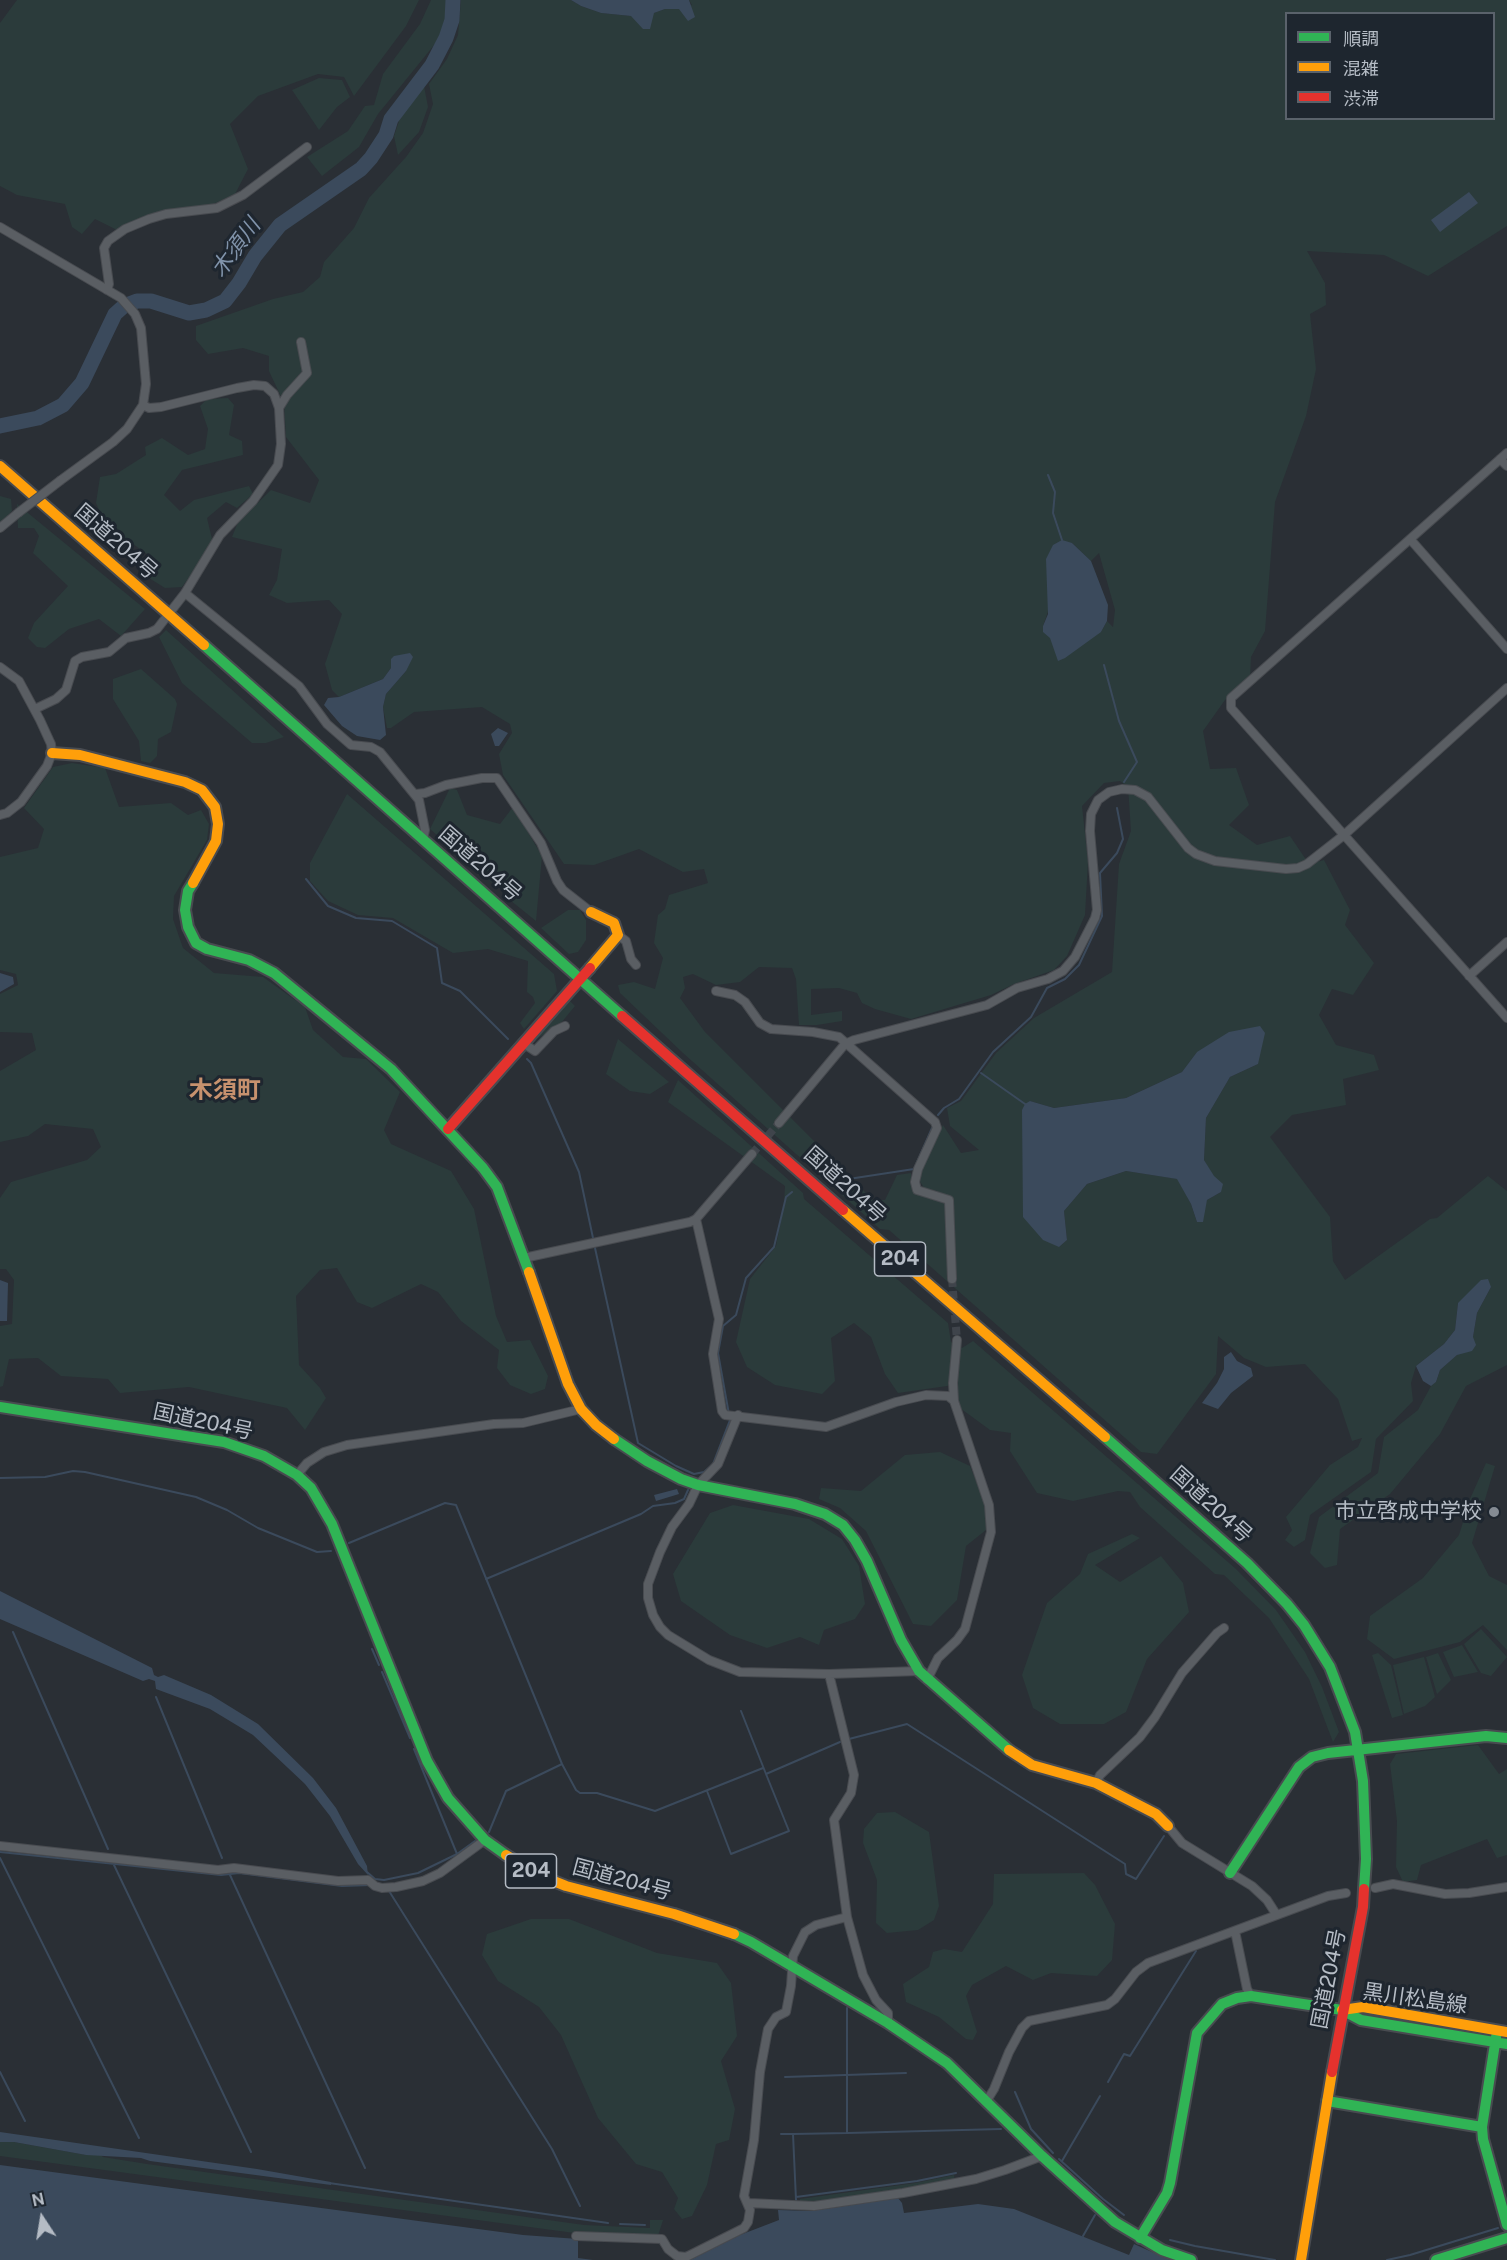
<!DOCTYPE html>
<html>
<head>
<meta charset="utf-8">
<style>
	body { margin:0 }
	#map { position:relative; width:1507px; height:2260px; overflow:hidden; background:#2a2f35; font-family:"Public Sans","Noto Sans JP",sans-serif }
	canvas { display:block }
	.legend { position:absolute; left:1285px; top:12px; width:210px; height:108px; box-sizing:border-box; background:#1e262f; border:2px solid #5a626b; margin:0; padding:8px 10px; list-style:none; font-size:18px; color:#b5bcc5 }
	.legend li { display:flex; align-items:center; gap:12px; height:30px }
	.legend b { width:30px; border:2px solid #5a626b }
	.north { position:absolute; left:12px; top:2188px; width:60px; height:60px; -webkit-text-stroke:4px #1e262f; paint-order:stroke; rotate:348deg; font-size:16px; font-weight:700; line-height:24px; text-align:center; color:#b5bcc5 }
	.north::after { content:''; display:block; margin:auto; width:21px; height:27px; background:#b5bcc5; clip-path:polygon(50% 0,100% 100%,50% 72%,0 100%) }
</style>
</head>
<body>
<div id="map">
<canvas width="1507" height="2260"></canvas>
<ul class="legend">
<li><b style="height:8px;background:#30b455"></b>順調</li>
<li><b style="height:8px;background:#ff9f0a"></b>混雑</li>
<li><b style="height:8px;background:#e5322d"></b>渋滞</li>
</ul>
<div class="north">N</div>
</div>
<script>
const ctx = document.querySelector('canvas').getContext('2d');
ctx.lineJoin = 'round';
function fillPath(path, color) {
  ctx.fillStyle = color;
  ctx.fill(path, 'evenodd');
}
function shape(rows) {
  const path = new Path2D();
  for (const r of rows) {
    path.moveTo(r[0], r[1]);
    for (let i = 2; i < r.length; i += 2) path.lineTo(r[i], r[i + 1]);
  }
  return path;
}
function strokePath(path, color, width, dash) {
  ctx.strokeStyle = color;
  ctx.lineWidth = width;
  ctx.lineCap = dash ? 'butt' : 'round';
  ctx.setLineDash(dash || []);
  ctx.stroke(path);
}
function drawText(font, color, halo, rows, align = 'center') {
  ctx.font = font + ' "Public Sans","Noto Sans JP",sans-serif';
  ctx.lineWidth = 6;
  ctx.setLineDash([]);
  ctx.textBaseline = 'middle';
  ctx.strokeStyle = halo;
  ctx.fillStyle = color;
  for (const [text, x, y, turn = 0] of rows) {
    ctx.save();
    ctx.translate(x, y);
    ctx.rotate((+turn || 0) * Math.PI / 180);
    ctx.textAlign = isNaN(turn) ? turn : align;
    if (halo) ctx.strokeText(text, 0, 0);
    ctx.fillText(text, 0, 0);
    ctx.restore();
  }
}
fillPath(shape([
	[17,0,419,0,406,26,354,96,344,77,318,74,258,96,230,124,248,169,235,194,207,207,117,230,95,219,82,234,72,227,65,204,17,195,0,186,0,23],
	[431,0,446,0,447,15,439,39,378,114,359,147,322,176,307,157,348,131,365,106,374,105,383,74,420,24],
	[461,0,571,0,581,6,601,13,631,16,654,13,665,9,679,9,692,5,689,0,1507,0,1507,226,1428,276,1384,255,1307,251,1325,283,1326,305,1310,314,1316,369,1306,416,1275,502,1265,631,1251,657,1250,679,1225,700,1203,731,1210,769,1236,768,1249,805,1229,825,1257,845,1290,836,1309,864,1324,860,1350,910,1345,925,1374,963,1353,995,1332,989,1319,1015,1336,1045,1374,1055,1379,1070,1343,1079,1346,1105,1292,1115,1270,1137,1330,1217,1333,1261,1345,1280,1430,1219,1437,1218,1488,1176,1507,1191,1507,1365,1466,1386,1440,1434,1390,1494,1340,1529,1337,1565,1325,1568,1310,1553,1319,1517,1378,1473,1384,1437,1418,1410,1431,1386,1436,1382,1440,1370,1457,1355,1473,1337,1477,1313,1491,1287,1458,1303,1455,1330,1444,1344,1416,1366,1411,1383,1413,1401,1376,1439,1371,1472,1310,1515,1305,1540,1294,1547,1285,1540,1292,1530,1286,1517,1330,1465,1358,1447,1362,1438,1352,1441,1338,1399,1305,1364,1266,1367,1244,1358,1218,1336,1216,1374,1157,1454,1141,1452,889,1230,880,1229,683,1053,620,993,618,985,634,982,655,989,663,958,654,943,658,915,665,909,669,895,708,883,704,869,683,872,639,849,594,865,564,864,503,775,499,754,512,733,510,724,482,707,414,712,391,728,387,728,383,707,386,694,406,671,391,668,383,679,339,697,332,690,325,664,342,614,329,600,287,603,269,595,277,580,282,549,232,537,238,522,271,490,310,503,319,480,286,437,284,403,269,371,269,356,243,348,208,354,196,340,196,326,273,299,303,292,320,277,324,262,354,228,369,198,406,157,423,133,433,104,429,84,447,59,458,35],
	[1286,14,1494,14,1494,118,1286,118],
	[1072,543,1091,561,1099,553,1115,610,1113,627,1107,621,1101,632,1043,626],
	[1120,781,1128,787,1131,831,1119,864,1112,972,1034,1018,996,1053,961,1101,947,1108,950,1126,979,1150,961,1153,943,1125,918,1178,924,1188,937,1191,933,1200,918,1193,911,1183,911,1173,897,1175,885,1200,873,1200,705,1032,680,998,685,988,683,977,693,974,716,985,740,982,759,967,792,968,796,979,799,1025,817,1025,842,1021,842,1011,811,1015,811,989,839,988,857,993,862,1003,875,1009,911,1019,991,995,1014,984,1054,970,1067,956,1085,915,1088,862,1082,806,1104,783],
	[1197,1052,1258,1064,1230,1077,1206,1118,1204,1160,1221,1192,1207,1200,1197,1222,1191,1204,1178,1179,1126,1171,1087,1184,1064,1211,1067,1240,1059,1247,1030,1101,1054,1108,1126,1098,1182,1072],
	[319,78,342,80,350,97,337,107,319,130,292,90],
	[424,86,428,107,419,132,398,155,394,136,402,112],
	[228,398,234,405,229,435,242,441,243,455,182,470,164,495,180,511,194,500,249,486,253,494,237,508,226,502,207,518,213,543,182,587,165,588,149,578,147,554,105,524,96,503,100,477,116,474,146,455,145,447,162,438,188,455,205,449,208,429,200,406,207,399],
	[0,496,11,499,12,511,0,524],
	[17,504,145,609,121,636,99,619,69,629,45,648,37,647,28,638,34,623,68,586,33,553,39,536,34,528,18,528],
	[166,630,284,737,266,743,252,743,182,683,159,637],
	[141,669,175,699,177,704,171,732,158,739,157,756,150,763,141,761,139,741,113,699,113,679],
	[72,763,105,768,119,807,171,803,188,815,201,810,209,824,207,840,174,896,173,919,183,948,214,973,263,977,305,1007,313,1030,343,1057,366,1059,400,1092,384,1130,391,1144,451,1171,474,1209,496,1316,507,1342,530,1340,548,1376,545,1389,531,1394,510,1385,497,1368,499,1350,461,1321,438,1292,421,1284,372,1308,357,1302,337,1268,320,1270,296,1296,299,1365,320,1388,326,1398,305,1430,287,1408,189,1387,120,1393,108,1379,61,1376,38,1358,9,1359,3,1386,0,1387,0,1326,12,1324,14,1280,6,1269,0,1269,0,1198,11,1182,87,1160,101,1147,93,1129,45,1124,28,1136,0,1142,0,1071,36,1050,32,1033,0,1032,0,994,18,985,16,974,0,970,0,857,38,848,44,829,24,808,53,767],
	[450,788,457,790,467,815,500,824,513,807,542,856,536,921,505,896,505,887,497,887,430,829],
	[347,794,554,974,557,991,524,1029,520,1023,535,1003,533,997,527,992,528,961,488,949,453,953,393,918,358,915,328,901,310,881,310,863],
	[568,910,580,910,586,920,586,940,578,952,569,954,541,928],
	[569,1000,575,1006,561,1023,532,1042],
	[618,1039,669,1082,650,1094,630,1091,606,1074],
	[678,1080,803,1193,804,1199,948,1323,951,1342,962,1348,973,1341,1236,1569,1276,1610,1305,1652,1322,1687,1339,1732,1333,1742,1309,1679,1269,1618,1224,1575,1215,1574,1140,1507,1130,1492,1118,1491,1073,1501,1037,1493,1010,1451,1011,1433,990,1430,960,1408,954,1385,898,1393,885,1374,871,1337,854,1323,831,1338,835,1381,822,1394,775,1385,747,1367,736,1342,750,1279,776,1246,784,1205,785,1186,668,1102],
	[940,1452,970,1466,986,1506,986,1530,966,1546,957,1600,931,1626,913,1624,866,1531,840,1508,819,1499,821,1488,861,1491,905,1455],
	[1486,1463,1495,1466,1472,1543,1489,1576,1507,1585,1507,1650,1483,1625,1460,1642,1394,1659,1367,1639,1370,1616,1423,1578,1459,1535,1470,1499],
	[733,1505,809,1519,842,1539,859,1566,865,1604,855,1619,824,1630,819,1645,800,1637,767,1648,730,1635,681,1601,673,1574,710,1513],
	[1132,1534,1140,1538,1095,1565,1120,1582,1161,1556,1183,1583,1189,1612,1147,1659,1126,1712,1104,1724,1060,1724,1033,1708,1022,1675,1047,1603,1080,1574,1088,1554],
	[1481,1629,1507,1657,1491,1676,1481,1673,1464,1644],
	[1462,1645,1478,1672,1454,1677,1443,1652],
	[1378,1653,1391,1665,1403,1715,1392,1718,1372,1655],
	[1438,1653,1451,1680,1437,1694,1426,1657],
	[1424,1657,1435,1697,1425,1706,1404,1714,1393,1665],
	[1478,1745,1499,1774,1507,1769,1507,1855,1497,1858,1487,1839,1421,1865,1417,1880,1403,1882,1396,1867,1397,1821,1390,1764,1396,1754],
	[895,1812,929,1832,939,1906,934,1920,918,1930,887,1933,876,1923,877,1880,863,1843,864,1829,877,1813],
	[1084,1873,1095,1885,1115,1924,1112,1960,1097,1976,1051,1973,1033,1980,1006,1966,972,1985,966,1996,977,2032,973,2040,966,2039,939,2017,906,2002,903,1984,929,1967,933,1952,944,1949,962,1952,993,1904,994,1874],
	[531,1919,569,1919,657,1953,717,1963,731,1983,737,2036,721,2061,735,2109,729,2140,716,2144,707,2185,692,2216,682,2219,674,2209,678,2198,662,2172,636,2164,598,2118,561,2035,539,2007,498,1981,482,1955,487,1934],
	[0,2142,14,2142,86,2155,100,2154,103,2157,147,2164,584,2225,650,2228,650,2220,663,2220,658,2236,582,2234,0,2156],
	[954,2175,955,2181,916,2189,800,2204,800,2199,915,2183]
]), '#2b3b3b');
fillPath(shape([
	[571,0,689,0,695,17,688,21,679,9,665,9,654,13,650,29,643,29,631,16,601,13,581,6],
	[1469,192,1478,203,1440,232,1431,220],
	[1062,540,1072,543,1091,561,1108,605,1107,621,1101,632,1065,658,1058,661,1050,638,1043,632,1043,626,1048,614,1046,559,1053,545],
	[410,653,413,657,406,671,386,694,383,707,386,735,380,740,357,736,342,726,324,705,328,698,339,697,383,679,391,668,391,659,394,656],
	[498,728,508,733,499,746,495,746,491,734],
	[0,973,13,977,14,984,0,992],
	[1260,1026,1265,1033,1258,1064,1230,1077,1206,1118,1204,1160,1214,1176,1223,1184,1221,1192,1207,1200,1203,1222,1197,1222,1191,1204,1177,1179,1126,1171,1087,1184,1064,1211,1067,1240,1059,1247,1043,1240,1023,1217,1022,1110,1025,1104,1030,1101,1054,1108,1126,1098,1182,1072,1197,1052,1229,1032],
	[1488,1279,1491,1287,1477,1313,1473,1337,1476,1345,1472,1351,1457,1355,1440,1370,1436,1382,1431,1386,1423,1381,1416,1366,1444,1344,1455,1330,1458,1303,1481,1280],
	[0,1280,8,1283,7,1321,0,1321],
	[1231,1352,1237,1361,1251,1368,1253,1376,1231,1393,1218,1409,1202,1403,1217,1383,1224,1369,1224,1357],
	[677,1489,679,1494,656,1501,654,1495],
	[0,1591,152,1668,154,1675,158,1677,164,1675,211,1695,258,1724,313,1778,336,1808,367,1866,368,1875,358,1864,330,1816,305,1784,253,1735,210,1709,156,1689,155,1681,149,1679,143,1681,0,1619],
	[0,2132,257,2169,331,2182,331,2185,150,2161,141,2158,86,2155,14,2142,0,2142],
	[0,2165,523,2235,578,2239,578,2258,593,2260,0,2260],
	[898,2198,902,2203,904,2213,978,2204,1014,2209,1129,2255,1134,2244,1170,2260,690,2260,740,2235,779,2220,778,2210,811,2211]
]), '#3b4a5c');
strokePath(shape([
	[1048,475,1055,492,1053,513,1062,540],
	[1104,665,1119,721,1137,762,1124,782],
	[306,879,328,906,356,918,392,921,437,948,442,983,460,991,508,1039],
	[527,1059,531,1063,579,1172,593,1238],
	[981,1073,1025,1104],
	[938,1115,944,1108,959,1099,993,1052,1031,1017,1047,988,1065,979,1079,965,1102,916,1100,873,1117,853,1123,839,1117,808],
	[842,1180,914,1169,932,1128],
	[595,1248,638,1443,676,1466,694,1474,704,1472,713,1464,730,1420,718,1353,723,1326,736,1315,746,1278,774,1247,786,1197,792,1192],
	[0,1478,45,1477,73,1471,85,1472,196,1497,227,1510,258,1528,317,1552,331,1551],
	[349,1543,445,1503,456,1505,562,1764,576,1790,580,1793,597,1793,655,1811,763,1768],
	[486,1579,641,1514,653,1506,675,1503,684,1499,688,1490],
	[13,1632,108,1849],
	[372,1649,379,1665],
	[382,1672,410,1738],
	[156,1697,222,1858],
	[741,1711,766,1774,840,1742],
	[849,1739,907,1724,1125,1864,1126,1874,1136,1879,1164,1836],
	[414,1749,457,1854],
	[707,1791,731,1854,789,1831,766,1774],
	[489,1832,506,1791,562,1764],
	[0,1852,221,1875,239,1873,342,1886,371,1885],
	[0,1858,139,2138],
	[114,1865,251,2152],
	[367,1872,375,1879,384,1880,418,1873,457,1854,475,1841],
	[230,1875,365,2168],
	[389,1891,552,2149,580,2206],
	[0,2072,25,2121],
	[785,2077,906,2073],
	[1108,2082,1124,2054,1130,2056,1196,1951],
	[1015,2092,1031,2129,1053,2153],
	[848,2133,1001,2129],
	[781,2134,793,2134],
	[1059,2159,1103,2199,1124,2215],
	[1062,2161,1100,2096],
	[329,2183,608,2223],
	[796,2197,917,2181,956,2173],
	[796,2200,793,2134,847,2133,847,2008],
	[620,2224,645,2225],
	[1083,2236,1095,2215],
	[1170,2240,1195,2246,1275,2260],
	[1387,2260,1410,2255,1498,2228]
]), '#3b4a5c', 2);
strokePath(shape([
	[0,426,38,418,63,405,82,383,115,314,124,306,137,301,151,301,189,313,206,310,225,301,239,283,255,256,280,225,361,169,371,158,386,135,391,119,432,65,446,38,452,20,453,0]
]), '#3b4a5c', 15);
strokePath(shape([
	[752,1154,779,1123],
	[952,1279,957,1340]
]), '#3f444b', 8, [8, 4]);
const street = shape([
	[0,227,121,298,135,314,141,328,146,384,143,405,127,429,113,442,61,480],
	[107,290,109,284,104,248,108,241,125,229,149,219,166,214,217,208,243,195,307,147],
	[279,408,287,395,307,373,301,342],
	[1507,453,1231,698,1231,708,1507,1018],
	[1500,459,1507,466],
	[0,528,18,513],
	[1410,539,1507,649],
	[185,593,299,686,327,724,351,745,371,747,380,752,419,800,425,830,423,840],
	[0,667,19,681,40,720,51,744,52,753,47,766,21,802,7,813,0,815],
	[35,709,56,699,66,690,75,661,82,657,109,652,126,638,149,633,157,629,185,593,220,535,253,501,278,465,281,444,279,408,274,394,265,386,254,385,237,388,161,407,149,408,143,405],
	[416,794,425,793,446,785,482,778,497,778,541,843,557,881,563,890,591,912],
	[618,935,626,941,631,959,636,965],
	[1469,976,1507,942],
	[716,991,735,995,745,1002,760,1023,771,1029,813,1032,839,1037,935,1122,937,1128,918,1169,915,1182,917,1190,949,1200,952,1279],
	[523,1043,535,1051,554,1031,565,1026],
	[779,1123,845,1044,854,1040,987,1005,1017,988,1048,979,1063,971,1075,957,1095,918,1097,910,1090,831,1091,814,1098,800,1109,792,1122,789,1135,790,1148,797,1188,848,1196,854,1215,861,1286,869,1298,868,1307,864,1344,835,1507,688],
	[696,1219,719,1319,713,1354,722,1411,725,1415,826,1427,896,1402,926,1395,948,1396,954,1401],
	[524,1258,690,1222,696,1219,752,1154],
	[738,1415,718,1464,698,1485,689,1504,672,1527,660,1552,648,1584,648,1598,653,1615,660,1627,668,1635,709,1660,740,1672,829,1674,919,1671],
	[297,1475,307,1463,324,1452,347,1445,494,1424,523,1423,581,1409],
	[829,1674,854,1775,851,1793,834,1820,847,1917,863,1975,876,2000,888,2013,888,2023],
	[927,1680,938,1658,957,1640,965,1629,991,1532,989,1505,954,1401,953,1383,957,1340],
	[1096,1783,1100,1775,1140,1737,1155,1717,1182,1673,1217,1633,1224,1628],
	[1168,1826,1182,1843,1252,1886,1267,1900,1276,1914],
	[0,1846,218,1870,234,1868,338,1881,368,1880,375,1886,382,1888,396,1887,423,1881,440,1873,485,1840],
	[1375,1888,1393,1884,1445,1894,1469,1893,1507,1887],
	[1235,1931,1247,1989,1251,1996],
	[986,2102,994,2089,1009,2052,1022,2028,1029,2021,1107,2005,1115,1999,1136,1972,1148,1963,1328,1896,1346,1893],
	[749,2203,814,2206,903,2193,976,2179,1005,2170,1042,2156],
	[576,2236,662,2239,668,2249,677,2256,686,2257,744,2228,748,2222,750,2210,744,2196,754,2140,760,2072,768,2029,776,2017,786,2012,791,1986,793,1956,805,1932,816,1925,847,1917]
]);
const fast = shape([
	[204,645,622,1016],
	[193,883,188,891,185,910,188,927,196,943,207,949,249,960,274,973,391,1069,483,1168,497,1187,529,1272],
	[0,1407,224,1442,264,1456,297,1475,311,1488,332,1524,427,1761,448,1798,485,1840,506,1855],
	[1105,1437,1247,1563,1287,1604,1304,1625,1330,1667,1355,1732,1363,1781,1366,1859,1364,1889],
	[614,1439,647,1461,681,1479,698,1485,795,1504,825,1514,843,1525,855,1540,867,1561,901,1640,919,1671,1009,1750],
	[1230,1873,1299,1767,1312,1757,1328,1753,1486,1736,1507,1738],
	[734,1934,751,1942,888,2023,947,2063,1042,2156,1115,2222,1162,2250,1191,2260],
	[1497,2031,1482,2127,1483,2139,1507,2225],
	[1327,2101,1482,2127],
	[1140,2238,1167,2193,1170,2183,1197,2033,1222,2004,1237,1998,1251,1996,1342,2010,1361,2020,1507,2044],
	[1436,2260,1507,2238]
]);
const slow = shape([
	[0,466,204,645],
	[52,753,80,755,185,782,202,790,215,807,218,824,216,841,193,883],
	[590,968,618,935,614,923,591,912],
	[843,1210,1105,1437],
	[529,1272,568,1384,581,1409,596,1425,614,1439],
	[1009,1750,1032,1765,1096,1783,1156,1814,1168,1826],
	[506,1855,541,1876,566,1886,674,1914,734,1934],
	[1342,2010,1363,2007,1507,2032],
	[1301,2260,1332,2072]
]);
const jam = shape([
	[622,1016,843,1210],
	[448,1129,590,968],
	[1332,2072,1363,1907,1364,1889]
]);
strokePath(street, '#484b50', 10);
strokePath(fast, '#484b50', 14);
strokePath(slow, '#484b50', 14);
strokePath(jam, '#484b50', 14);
strokePath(street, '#5a5e63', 8);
strokePath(fast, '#30b455', 10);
strokePath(slow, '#ff9f0a', 10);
strokePath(jam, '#e5322d', 10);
const streetBridge = shape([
	[18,513,61,480]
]);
strokePath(streetBridge, '#484b50', 10, []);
strokePath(streetBridge, '#5a5e63', 8);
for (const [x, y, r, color] of [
	[1494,1512,6,"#848b93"]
]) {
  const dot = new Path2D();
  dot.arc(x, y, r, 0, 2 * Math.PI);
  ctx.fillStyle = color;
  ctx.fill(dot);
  strokePath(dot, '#1e262f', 2);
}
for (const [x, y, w] of [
	[900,1259,51],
	[531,1871,51]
]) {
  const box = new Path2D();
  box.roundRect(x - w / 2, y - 17, w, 34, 4.5);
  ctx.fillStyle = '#1e262f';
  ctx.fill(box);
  strokePath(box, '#b5bcc5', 1.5);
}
drawText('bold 20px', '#b5bcc5', null, [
	["204",900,1259],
	["204",531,1871]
]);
drawText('21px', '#b5bcc5', '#1e262f', [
	["国道204号",116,542,41],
	["国道204号",480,864,41],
	["国道204号",845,1185,42],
	["国道204号",203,1422,12],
	["国道204号",1211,1505,42],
	["国道204号",622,1880,15],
	["国道204号",1329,1979,-79],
	["黒川松島線",1415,1999,8]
]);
drawText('21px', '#b5bcc5', '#1e262f', [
	["市立啓成中学校",1482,1512]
], 'right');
drawText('italic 22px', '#8093aa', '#1e262f', [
	["木須川",236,248,-54]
]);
drawText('bold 24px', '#c7916e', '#1e262f', [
	["木須町",225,1091]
]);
</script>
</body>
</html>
